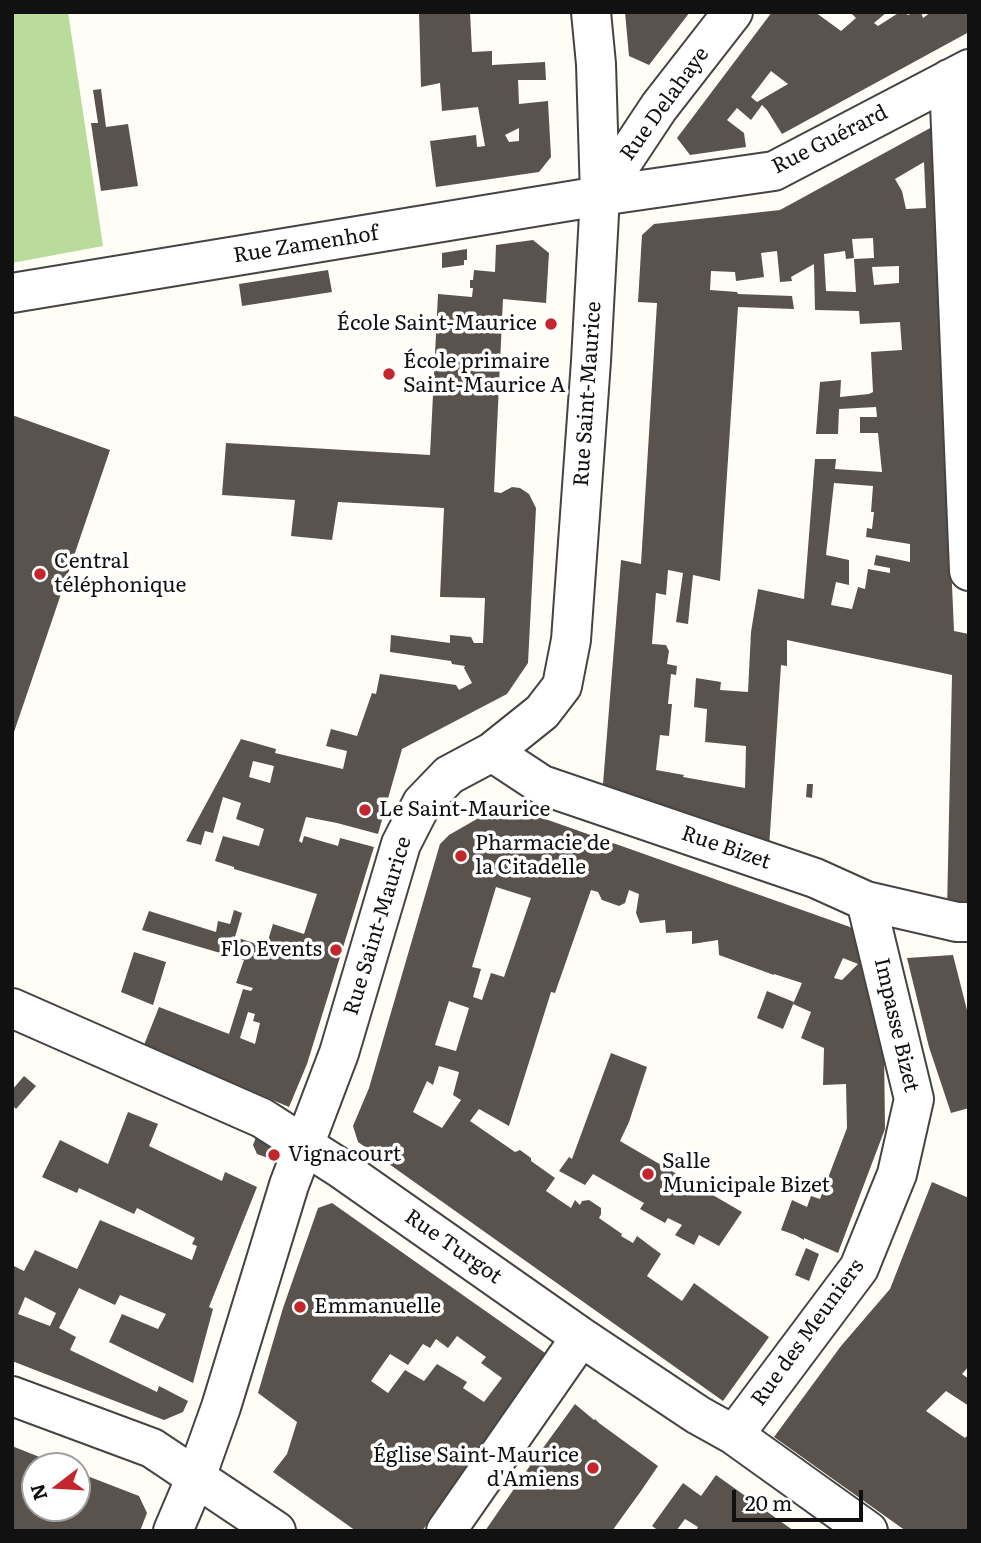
<!DOCTYPE html>
<meta charset="utf-8">
<style>
body{margin:0}
#map{position:relative;width:981px;height:1543px;overflow:hidden;background:#fffdf5;font-family:Literata,serif}
canvas{display:block}
.frame{position:absolute;inset:0;border:14px solid #111;pointer-events:none}
.north{position:absolute;left:21px;top:1452px;width:70px;height:70px;box-sizing:border-box;background:#fff;border:2px solid #a0a0a0;border-radius:50%;rotate:253deg;font-size:19px;font-weight:700;line-height:28px;text-align:center;color:#111}
.north::after{content:'';display:block;margin:auto;width:24px;height:32px;background:#c4262e;clip-path:polygon(50% 0,100% 100%,50% 72%,0 100%)}
.scale{position:absolute;left:732px;top:1490px;width:131px;height:32px;box-sizing:border-box;border:4px solid #111;border-top:0;padding-left:9px;font-size:21px;line-height:24px;white-space:nowrap;color:#111;-webkit-text-stroke:5px #fff;paint-order:stroke}
</style>
<div id="map">
<canvas width="981" height="1543"></canvas>
<div class="frame"></div>
<div class="north">N</div>
<div class="scale">20 m</div>
</div>
<script>
const g = document.querySelector('canvas').getContext('2d');
g.lineJoin = 'round';
function paint(path, color) { g.fillStyle = color; g.fill(path, 'evenodd'); }
function trace(path, color, width, dash) { g.strokeStyle = color; g.lineWidth = width; g.lineCap = dash ? 'butt' : 'round'; g.setLineDash(dash || []); g.stroke(path); }
function write(font, color, halo, rows, align = 'center') {
  g.font = font + ' Literata,serif'; g.lineWidth = 7; g.setLineDash([]); g.textBaseline = 'middle'; g.strokeStyle = halo; g.fillStyle = color; for (const [text, x, y, turn = 0] of rows) {
    g.save(); g.translate(x, y); g.rotate((+turn || 0) * Math.PI / 180); g.textAlign = isNaN(turn) ? turn : align; if (halo) g.strokeText(text, 0, 0); g.fillText(text, 0, 0); g.restore();
  }
}
paint(new Path2D(`
 M12 12H68L103 246 12 263Z`), '#b9dc9c');
paint(new Path2D(`
 M470 12 472 52 492 51V65L545 62 546 80H518L519 104 548 101 551 157 539 172 436 187 430 141 476 135 477 147 485 146 478 107 442 111 440 83 421 87 419 13ZM519 128V141L509 142 505 135Z
 M625 12H690L649 65 629 56Z
 M772 12H815L841 31 856 18 850 12H887L874 23 878 26 900 12H904L908 15 914 12H921L923 18 931 12H969V32L782 134 767 110 762 105 751 120 737 108 727 120 744 133 746 147 690 155 677 138ZM771 71 788 84 757 102 751 97Z
 M101 89 106 127 128 124 138 186 101 191 91 123H98L93 90Z
 M932 127 954 631 969 634V911H947L952 675 787 640V666L781 665 769 848 612 796 603 784 621 560 641 564 657 303 638 302 642 235 654 224 780 210ZM924 162 926 208 906 209 902 191 895 179ZM873 238 874 258 854 259 856 292 826 291 824 254 845 251 846 259 854 258 852 239ZM777 251 780 282 792 281 791 277 814 264 815 310 859 311 860 324 900 322 902 350 871 352 873 392 869 394 840 397 841 380 820 382 816 434H838L839 409 876 407 877 417H860V433H878L882 472 835 469 836 459H815L804 599 758 589 751 632 748 692 720 690 721 682 696 678 694 707 707 709 705 742 746 746 745 788 683 777 684 775 656 770 660 735 669 736 672 704H668L671 674 676 675 677 666 667 664 669 651 666 645 652 644 656 593 666 595 668 570 683 573 676 622 688 624 693 575 720 581 738 307 794 309 792 296 738 294 737 292 710 290 711 271 735 272 736 281 764 277 761 253ZM899 266V283L874 285 872 267ZM834 483 873 486 871 512H874L872 529 867 528 866 537 910 544V562L876 555 874 565 890 568V573L868 569 865 589 858 587 852 609 831 605 836 582 849 585V560L826 555Z
 M533 240 549 253 546 303 503 299 494 492 501 493 512 487 520 488 529 494 536 508 528 663 507 694 402 749 378 834 337 823 306 817 299 841 302 843 304 836 338 846 340 838 374 847 307 1064 289 1107 144 1045 159 1007 229 1034 243 989 251 991 253 988 236 983 244 960 142 930 149 911 216 932 218 921 230 924 234 910 242 913 235 937 266 947 273 924 304 934 317 894 234 869V867L215 861 223 836 259 846 264 829 236 819 241 803 223 797 213 833 205 831 201 845 186 841 241 739 276 749 275 753 343 769 347 751 326 746 331 729 357 736 372 693 376 694 380 674 456 685 459 690 472 683 464 668 465 666 452 664 451 661 390 652 391 635 450 643V635L471 637 474 643H483L485 598 440 597 444 508 338 502 332 540 291 536 295 500 222 495 226 443 430 455 438 294 472 297 473 288H470V280H473L474 270 495 272 496 245ZM253 761 274 766 270 783 249 777ZM248 1012 255 1014 253 1021 260 1023 255 1044 240 1038Z
 M467 249V260H464V265L442 268V253Z
 M328 270 332 292 242 306 239 284Z
 M12 415 110 450 13 735H12Z
 M807 784H813L812 798 806 797Z
 M503 804 850 927 857 933 884 1047 885 1129 838 1253 804 1238V1240L795 1235 781 1230 792 1200 807 1207 811 1196 820 1199 847 1128 846 1084 823 1085 824 1048 801 1038 811 1012 793 1004 802 983 774 974V975L719 955 718 940 692 944V931L666 933 665 920 640 923 636 913 639 894 629 890 625 903 619 906 602 900 598 892 591 890 555 993 551 992 509 1126 479 1109 470 1121 515 1152 520 1150 531 1158V1161L555 1178 546 1191 571 1208 575 1200 580 1205 582 1201 589 1200 601 1208V1214L599 1218 622 1234 621 1236 633 1243 637 1236 661 1254 647 1276 682 1301 694 1283 769 1337 723 1401 358 1142 353 1126 369 1088 440 844 449 835ZM496 887 531 898 504 977 491 973 482 1000 473 997 481 969 472 967ZM843 958 858 964 842 980 834 978ZM449 1001 469 1008 456 1051 435 1045ZM439 1066 459 1072 453 1095 461 1100 442 1128 413 1112 427 1081 433 1085Z
 M134 952 166 962 153 1005 121 992Z
 M953 955 969 1018V1108L951 1113 929 1047 907 958Z
 M767 991 794 1002 783 1029 757 1018Z
 M611 1053 647 1067 629 1122 620 1141 742 1212 719 1246 699 1235 694 1245 675 1235 682 1225 668 1218 665 1223 640 1209 644 1203 593 1174 585 1185 559 1171 569 1157 572 1159Z
 M24 1076 36 1086 16 1109 12 1105V1090Z
 M128 1112 158 1124 149 1146 222 1181 225 1172 257 1187 209 1307 213 1309 193 1383 109 1342 122 1314 158 1329 166 1314 120 1295 115 1305 79 1288 59 1328 76 1337 70 1350 157 1392 159 1386 188 1401 183 1412 164 1420 12 1361V1271L14 1266 24 1271 35 1250 77 1269 100 1220 192 1260 197 1246 192 1244 195 1238 137 1208 134 1214 79 1188 77 1193 42 1177 60 1140 108 1164ZM25 1297 56 1313 50 1326 18 1314Z
 M258 1132 275 1139 268 1158 257 1154 253 1145Z
 M932 1182 969 1198V1366L962 1374 969 1379V1406L946 1391 926 1411 965 1438 969 1434V1531H906L774 1437 841 1346 890 1289Z
 M332 1203 548 1355 422 1531H356L273 1472 287 1454 297 1422 258 1393 283 1308 318 1208ZM457 1336 486 1357 481 1363 502 1378 484 1402 463 1388 467 1382 437 1364 424 1381 405 1370 388 1393 371 1381 390 1354 408 1365 423 1344 430 1348 436 1339 448 1348Z
 M806 1248 819 1254 809 1281 795 1275Z
 M575 1404 594 1420 595 1419 599 1423 658 1466 641 1491 612 1531H485L527 1470Z
 M12 1446 62 1466H35V1508H77V1472L139 1496 147 1513 140 1531H12Z
 M716 1475 737 1490 794 1531H696L698 1527 685 1519 676 1531H659L652 1526 683 1483 701 1496Z`), '#5a524d');
const minor = new Path2D(`
 M949 79 969 571
 M600 196 659 107 733 12
 M12 293 600 196 774 171 969 69
 M492 752 542 785 815 878 866 901 957 922H969
 M12 1008 262 1118 340 1168 581 1337 698 1415 734 1435 868 1531
 M12 1396 152 1448 276 1531
 M734 1435 859 1268 897 1174 914 1099 866 901
 M173 1531 196 1477 221 1407 289 1185 339 1053 401 844 422 803 449 775 492 752 542 712 562 686 571 640 591 361 600 196 596 64 591 12
 M446 1531 581 1337`);
trace(minor, '#444', 42);
trace(minor, '#fff', 38);
for (const [x, y, r, color] of [
 [551,324,7,"#c4262e"],
 [389,374,7,"#c4262e"],
 [40,574,7,"#c4262e"],
 [365,810,7,"#c4262e"],
 [461,856,7,"#c4262e"],
 [336,950,7,"#c4262e"],
 [274,1155,7,"#c4262e"],
 [648,1174,7,"#c4262e"],
 [300,1307,7,"#c4262e"],
 [593,1468,7,"#c4262e"]
]) { const dot = new Path2D(); dot.arc(x, y, r, 0, 2 * Math.PI); g.fillStyle = color; g.fill(dot); trace(dot, '#fff', 2.5); }
write('21px', '#111', '#fff', [
 ["Rue Delahaye",665,104,-54],
 ["Rue Guérard",830,140,-27],
 ["Rue Zamenhof",306,245,-9],
 ["Rue Saint-Maurice",588,394,-86],
 ["Rue Bizet",726,848,19],
 ["Rue Saint-Maurice",378,926,-73],
 ["Impasse Bizet",896,1025,77],
 ["Rue Turgot",453,1247,35],
 ["Rue des Meuniers",808,1333,-54]
]);
write('21px', '#111', '#fff', [
 ["École Saint-Maurice",537,324,"right"],
 ["École primaire",403,362],
 ["Saint-Maurice A",403,386],
 ["Central",54,562],
 ["téléphonique",54,586],
 ["Le Saint-Maurice",379,810],
 ["Pharmacie de",475,844],
 ["la Citadelle",475,868],
 ["Flo Events",322,950,"right"],
 ["Vignacourt",288,1155],
 ["Salle",662,1162],
 ["Municipale Bizet",662,1186],
 ["Emmanuelle",314,1307],
 ["Église Saint-Maurice",579,1456,"right"],
 ["d'Amiens",579,1480,"right"]
], 'left');
</script>
